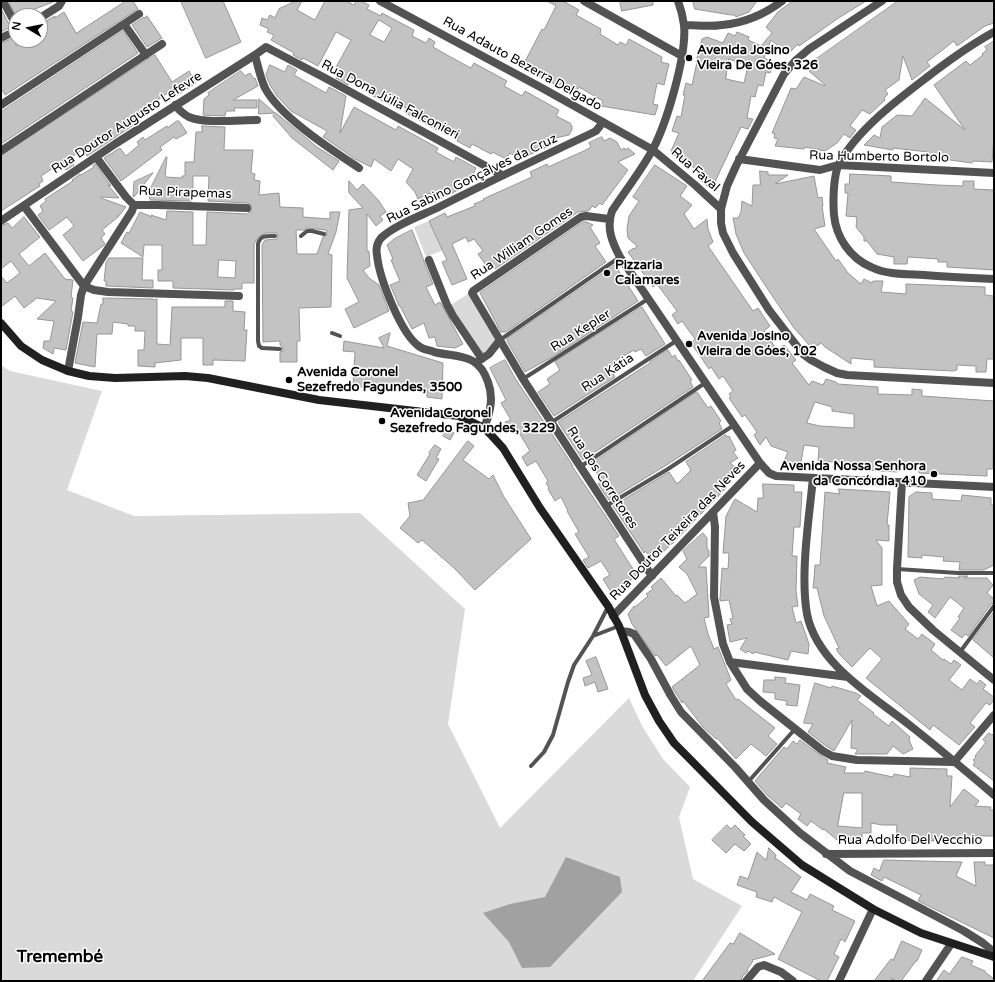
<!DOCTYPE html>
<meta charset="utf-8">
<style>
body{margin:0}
#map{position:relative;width:995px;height:982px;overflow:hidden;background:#fff;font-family:"Varela Round",sans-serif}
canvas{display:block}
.frame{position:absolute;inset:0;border:2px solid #000;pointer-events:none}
.north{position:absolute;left:8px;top:8px;width:40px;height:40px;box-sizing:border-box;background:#fff;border:1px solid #999;border-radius:50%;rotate:280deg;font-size:11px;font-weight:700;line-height:16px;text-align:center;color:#000}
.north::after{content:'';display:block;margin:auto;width:14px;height:18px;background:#000;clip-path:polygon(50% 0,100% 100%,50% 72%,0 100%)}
</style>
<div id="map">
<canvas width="995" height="982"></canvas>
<div class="frame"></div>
<div class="north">N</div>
</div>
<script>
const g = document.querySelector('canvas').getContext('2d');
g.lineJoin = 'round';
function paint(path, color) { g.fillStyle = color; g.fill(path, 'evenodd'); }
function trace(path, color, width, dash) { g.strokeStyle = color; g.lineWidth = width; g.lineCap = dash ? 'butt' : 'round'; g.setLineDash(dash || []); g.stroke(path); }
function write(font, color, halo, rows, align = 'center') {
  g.font = font + ' "Varela Round",sans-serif'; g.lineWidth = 3; g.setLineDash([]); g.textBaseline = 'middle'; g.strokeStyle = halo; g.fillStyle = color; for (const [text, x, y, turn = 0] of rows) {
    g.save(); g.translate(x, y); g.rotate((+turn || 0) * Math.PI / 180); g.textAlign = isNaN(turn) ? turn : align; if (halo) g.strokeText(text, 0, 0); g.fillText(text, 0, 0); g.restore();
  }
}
paint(new Path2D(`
 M429 221 444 250 426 257 414 227Z
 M468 294 497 343 481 355 449 306Z
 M1 365 10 371 102 391 67 490 134 516 360 513 465 609 448 724 500 828 629 698 642 726 663 759 690 787 679 817 693 879 742 906 693 981H1Z`), '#dadada');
paint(new Path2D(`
 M566 857 620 877 622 892 550 967 522 968 509 942 483 913 510 904 545 897Z`), '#a1a1a1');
const building = new Path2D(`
 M9 1H53V2L17 16Z
 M126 1H133L138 9 5 95 1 88V43L16 37V46L25 40H40V24L55 16V18L64 12 76 33Z
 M181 1H223L241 42 206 58Z
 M296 1H302L297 10 315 20 325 1H346L354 5 356 1H361L369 5 367 9 381 16 382 13 414 30 412 36 426 43 429 38 435 42 433 47 447 55 471 68 474 63 507 81 504 86 522 96 525 91 559 110 556 116 570 123 572 126V130L569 135 555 138 558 142 520 159 510 153 506 159 492 152 491 154 472 144 470 148 457 141 459 137 439 126 437 130 404 112 406 108 392 100 390 105 368 93 370 88 366 85 350 77 348 85 336 78 340 71 335 69 351 40 336 32 318 66 303 58 302 60 293 55 294 53 271 40 274 35 267 32 269 29 260 25 262 18 267 20 270 15 275 18 279 9ZM379 20 392 28 384 42 370 35Z
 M547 1H563L579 10 576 15 601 29 600 34 618 45 620 42 626 45 629 39 662 57 661 62 669 64 664 85 657 83 653 104 658 105 655 115 601 106 603 101 579 87 575 95 522 67 542 29 544 30 556 6Z
 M620 1H653V5L622 11Z
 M693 1H757L749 12 736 17 735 15H731L695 9Z
 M793 1H866L837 19 799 46 798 44 788 54 771 40 764 58 774 63 770 73 766 72 763 86 758 85 755 97 751 96 747 118 753 119 748 129 741 127 712 188 707 186 697 176 699 171 673 154 671 151 679 133 672 131 677 116 681 117 685 95H683L686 83 692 85 697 62H696L702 39 707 37 723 43 728 33 735 36 737 32 749 37 748 40 761 46 772 33 766 27 778 12ZM729 59 748 66 744 83 726 79Z
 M898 1H994V23L985 26 957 46 954 41 927 62 930 66 912 80 903 56 899 80 885 90 888 94 884 98 885 100 870 114 862 110 850 126 856 130 850 138 844 134 837 143 825 151 805 147 804 149 775 146 778 139 774 138 775 134 772 133 791 88 796 89 804 77 825 86V85L809 71 818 64 815 60Z
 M1 9 10 26 7 29 1 32Z
 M147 16 162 38 147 47 132 25 144 17 145 18Z
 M123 31 138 53 1 144V112Z
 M994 41V138L992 162 973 161 972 163 950 160H928V152L893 148V150L864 145 874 135 880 138 882 127 897 115 912 116 925 98 965 130 934 85 966 61 970 65 983 55 982 54 987 50 985 47Z
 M155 55 172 82 189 71 196 83 173 98 169 92 134 116 138 122 87 156 83 149 70 158 74 165 66 170 61 163 56 166 41 176 43 181 39 184 40 186 1 211V156Z
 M270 65 285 72 288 65 297 70 294 75 326 93 329 87 331 88 346 96 340 133 354 107 396 130 398 126 407 131 438 148 436 152 454 162 456 157 476 168 470 180 468 179 466 182 463 181 462 188 434 202 430 193 418 199 415 192 406 182 413 169 398 159 391 171 374 159 371 167 355 159 325 138 323 137 327 131 291 111 277 96 270 85 266 75Z
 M241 71 245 76 250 73 254 79 255 78 258 86 233 100H257V108H234L235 111H226L225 116 203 115 204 99 209 95 208 93Z
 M259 99 275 113 259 114Z
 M276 113 317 147 339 161 333 170 292 138 273 116Z
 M177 121H179L187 133 176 139 174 137 160 147 162 150 121 181 104 158 120 148 126 156 139 145 137 142 143 137 145 140 167 126 168 127Z
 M202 126 225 127 224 150H253L251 173 255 174 254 180 260 181 259 195 279 193 280 207 303 208V217L330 219V212H340L336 232 328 254 332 255 331 307 299 308 300 341H297V362H280V352L283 351V349L282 346 280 345V341L263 342 262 245 265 240 277 239 278 236 277 233H266L258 237 254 244V283H242V289H234V290L173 288V281H158V270H162V245H144L143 257 121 243 127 232 129 233 140 212 152 217 151 215 166 220 167 211 193 212V245H206L207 212 247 214 251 211 252 206 248 203 208 201 209 176H193V195H192V201L150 200 149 191 166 157H167L165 177 182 178V176H185V162H194L196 132H202ZM307 228 326 230 327 235 323 237 317 254H297L296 230H303ZM219 260 236 261 235 278 218 277Z
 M602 137 604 141 610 138 617 142 621 150 624 148 625 150 628 148 635 154 618 162 628 170 602 205 600 203 595 208 593 206 588 211 578 212 495 269 492 265 488 268 478 254 483 251 474 239 468 242 466 237 452 244 467 279 452 285 442 262 447 260 429 221 445 213 447 217 475 206 474 204 484 200 483 199 532 177 530 172 547 164 548 167 586 150 591 147 589 143Z
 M95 164 111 186 108 185 119 198 101 197V198L126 207 118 217 102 230 105 234 101 238 105 244 103 246 83 261 63 235 74 226 67 217 49 230 38 215 43 211 40 206 46 201 45 199 73 181 72 180 80 174 81 175 94 167 93 166Z
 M655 165 687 186 680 196 692 205 684 214 694 229 707 219 708 229 713 242 708 246 753 311 758 308 770 326 764 331 777 350 784 345 796 360 792 363 809 385 812 381 823 385 826 379 836 382 838 384 878 387V394L912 395V389L922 390V396L994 401 993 469H987V476L919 473V468L897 466V472L833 468 834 462 818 461 819 447 804 445 801 462H798V466L786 465 787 462 784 461 788 452 771 446 766 437 760 445 754 435 757 432 745 415 742 417 729 398 731 397 729 394 733 391 723 376 719 379 711 367 709 369 691 343 695 339 682 321 678 324 672 315 677 311 657 284 653 287 628 252 634 248 635 249 637 246 628 238 627 229 629 216 639 201 633 197ZM815 402 832 407V411L854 414V428L820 426 807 423Z
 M760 171 768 172V175H788L775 184 814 176 818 198 822 197 823 206H822L825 226 814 229 836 261 838 259 848 273 861 284 864 279 872 283 873 281H883L881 292 906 294V284L985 287V295L994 296V359H987L986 372H976V366L957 365V370L953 371 874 367V360L851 358V364L825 347 821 343 817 346 814 342 810 346 794 328 767 288 744 253 736 234 733 218H738L741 212 742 201 752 206 753 185H760Z
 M153 173 134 197 133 196 134 182Z
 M850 174 891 176V182L937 185 963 186V181H974V189L994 190V270L947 267V262H938V259L908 257 907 264H894V257L877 254 867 241H864V237L856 227 857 217 846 216 848 193H845V184H849Z
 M349 181 357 190 363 184 379 201 386 212 380 216 383 220 376 226 367 214V252L369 251 370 266 363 270 369 278 379 285 389 311 354 328 345 309 359 302 347 278 349 210 363 208 349 193Z
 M24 217 40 237 19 254 29 266 45 253 65 279 73 280 71 297 73 298 71 311 73 312 66 350 54 348 53 354 43 348 44 341H50L54 321 37 319 56 301 37 298 24 308 15 296 1 307V276L7 283 20 273 11 261 1 269V226L8 223 12 228Z
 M583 222H587L593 225 590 227 600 243 595 246 606 262 506 332H501L480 293Z
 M412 230 433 284 426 287 435 305 440 302 463 344 455 348 437 346 435 337 429 338 424 323 412 329 400 306H399L392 289 390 285 400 281 391 260 393 259 387 245 394 239Z
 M109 258H143L142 280H153V288L106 286V281H104L106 263Z
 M615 265 638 301 552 357 525 372 507 341V339Z
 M103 298 153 299V300L157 299V344L170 345 172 307H225V301H233V311L245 312 244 330H247L245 361 213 360V365H203V338H181V360L155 363V367L138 366V350H144L145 331H135V326H128V324L113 322 112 334H97L95 367 75 363 83 322 97 323 101 304H103Z
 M642 307 665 344 646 356 641 349 635 352 634 350 618 359 609 367 615 377 554 416 538 392 550 384 547 379 560 370 555 362Z
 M390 333 387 346 443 363 442 399 427 397V390L401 389 400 391 353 386 355 352 343 351 344 341 384 348 379 338Z
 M668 350 672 357 675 355 678 361 679 360 692 380 690 381 693 387 583 460 558 422 650 363V362Z
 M505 360 515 378 573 466H572L619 536 614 539 629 563 637 574 620 591 613 595 603 579 610 575 601 561 588 568 583 560 589 557 575 534 579 532 567 511H568L561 497 555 501 548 489 549 488 546 483 548 481 536 461 527 466 522 457 530 451 518 431 510 433 505 422 511 420 501 403 506 400 490 368Z
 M697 392 708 408 711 406 721 421 719 423 722 429 665 466 609 500 598 484 602 481 591 464Z
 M447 429 454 433 450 440 443 436Z
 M726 435 727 437 729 436 736 450 733 452 738 458 730 463 734 466 730 470 732 473 727 478 728 480 724 484 727 487 673 543 654 560 645 551 644 553 613 506 669 472 677 484 691 470 686 462Z
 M468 441 474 446 463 460 489 479 493 475 504 497 531 539 475 590 454 568 422 540 418 543 400 528 410 516 408 503 423 500Z
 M435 445 441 449 436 458 439 459 426 481 417 475 430 454 429 453Z
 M763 484 794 485V492H802L800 527H794L792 556H797L796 591 798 606 792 607 796 623 801 621 809 644 808 654 791 651 788 660 754 652 753 654 748 651 746 653 740 649 747 638 730 642 727 625 732 624 730 619 733 618 729 600 720 601V598L722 568 728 569 729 553H723L726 516 735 499 757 512 758 498H763Z
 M839 489 890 492 887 525H889V541L876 540 882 548V585L871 586 877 606 889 601 909 624 905 629 918 639 922 634 935 644 931 650 943 660 944 659 951 664 954 660 961 665 949 680 962 690 970 679 977 684 980 680 986 685 983 689 994 697V700L990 705 986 703 970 723 975 727 959 745 933 725 930 730 866 678 882 659 870 648 852 667 840 655 836 649 839 648 824 616 817 588H813L814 579 815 565H820L825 492 839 494Z
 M916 492 932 493V499L947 500 961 501 962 495 991 498V505H994V565L984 570H959L960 562 943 561 944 557 922 555V558L908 557 909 497Z
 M703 533 707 538V548L709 551V556L698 567H706L709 617 704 618 708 634 714 649 718 647 731 680 726 684 736 700 738 699 775 728 768 736 777 744 766 756 751 744 736 759 717 738 716 739 703 727 683 701 682 703 672 687 700 665 691 646 666 666 657 655 655 656 632 624 628 614 634 606 635 607 648 596 646 594 653 589 651 587 661 578 676 596 677 595 685 603 697 594 687 574 679 567 687 559 683 551Z
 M959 576H968L964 578H987L993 585 987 593 994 599V603L991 604 968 636 965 634 962 638 951 630 960 618 958 617 964 608 950 597 935 618 928 612 933 605 919 594 914 580 920 577 943 579 945 577 959 578Z
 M994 612V658L973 640Z
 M596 657 608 689 598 692 595 682 585 686 583 678 592 675 586 661Z
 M775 677 786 678 785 683 800 685 797 706 786 705 787 701 775 699V693L763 692 764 680H775Z
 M815 683 831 688 832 686 856 693 861 696 857 700 874 713 873 714 889 726 892 721 910 737 909 740 913 749 903 754 893 746 887 754H855L858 749 851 748 852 720 834 751 826 746 808 732 813 724 804 723Z
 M989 733 992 735 994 733V781L973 765 975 762 973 760 976 757 975 756 986 742 983 740Z
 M800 740 820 755 828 760 827 763 846 767 844 773H864L865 771 893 777 894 774 910 777V768L947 769V776H952L950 807 964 789 979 801 975 806 991 807 990 810H994V836H973L971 842H959L960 840 934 838V841L896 840 897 825H882L871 823V833H862V841H855L837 840 824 829 823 830 811 821 807 826 798 819 801 814 786 803 782 808 767 795 755 781 784 747 787 749 793 741 797 744ZM844 793H862V828L838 826Z
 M727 825 731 829 735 825 745 835 743 836 751 844 744 851 735 844 726 853 712 840Z
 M769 848 776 855 775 859H777L801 877 791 892 807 900 810 894 834 906 832 910 855 921 845 942 841 939 834 954 839 957 827 981H821L778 959 802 912 774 897 772 902 756 897 757 892 737 885 740 876 748 879 757 852 766 860Z
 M884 860 962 862 956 876 976 886 974 862H985V865H994V938L918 901 921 895 884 877 882 881 871 875 874 868 879 871Z
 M740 933 775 954 752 960 753 961 747 970 748 971 742 977 741 981H702L730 943 733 944Z
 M902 941 922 950 917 961H916L901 981H896L891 978 895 981H874L891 959 893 960Z
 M962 957 973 961 971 965 985 971V972L994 979V981H936L944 970 949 974Z`);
paint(building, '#c3c3c3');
trace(building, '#979797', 1);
trace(new Path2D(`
 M275 236C267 236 260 235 258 244V341L259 346 262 348 280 349
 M301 236 307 231H312L324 234
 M332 333 340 336
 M500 340 620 257
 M523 379 648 299
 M552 422 676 341
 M580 467 705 383
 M606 506 668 469 734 425
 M897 569 958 573H994
 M593 636 619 626
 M960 652 994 606
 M531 766 544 752 553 735 568 682 574 665 593 636 608 607
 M748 782 795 729`), '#535353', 4);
trace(new Path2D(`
 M3 1 16 25
 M380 1 542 88 653 150 695 185 721 209
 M584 1 682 56
 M678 1C681 9 683 17 684 25 687 55 667 122 653 149 641 171 625 191 612 211 606 228 612 242 620 257L760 463 769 473 776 476 994 487
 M882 1 809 49 795 61 784 74 736 166 727 186 721 209V223L723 233 733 253 769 310 803 354 811 360 824 367 837 373 847 375 994 383
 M40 18 59 6 62 1
 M124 24 146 55
 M684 25C696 25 710 27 722 25 743 23 765 14 782 1
 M994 32C970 45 948 61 926 78 897 100 856 131 839 164 833 176 833 203 834 215 836 237 850 258 871 267 887 275 907 274 924 275 948 277 971 278 994 279
 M1 38 16 31
 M255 55C258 66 260 77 265 88 280 117 332 150 359 168
 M1 105 139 14
 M175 105C179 110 183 114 189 117 205 124 239 120 257 120
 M1 151 162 44
 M96 157 126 197 134 205H157L247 208
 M739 159 820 170 838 165 994 173
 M24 206 84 286 94 290 108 292 239 296
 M609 219 586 216 581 217 473 291 472 293 523 379 652 576
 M1 221 115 144 255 55 266 47 325 78 502 175
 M429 260 447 305 453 316 482 359
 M477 362 489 354 500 340
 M68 371 78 317 81 295 84 286 132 211 134 205
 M484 428C490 413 494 398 488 382 478 353 460 358 434 352 430 350 424 350 420 347 401 335 379 277 377 255 376 250 377 243 381 238 395 225 420 216 437 208 488 182 539 158 590 134L596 131 603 122
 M813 478C809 519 800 574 807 614 817 665 875 697 912 727 940 749 967 772 994 795
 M902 482 897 569V582L901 595 909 607 933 630 994 680
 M713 512 715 527 714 597 723 644 730 662 747 689 760 701 823 751 832 756 857 760 954 762 994 715
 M613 616 760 463
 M621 631 629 632 634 634 651 659 671 696 681 712 735 767 764 800 800 833 850 871 964 931 983 943 994 952
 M730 662 848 677
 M826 854 994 853
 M746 981 758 967 764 965 781 972 793 981
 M839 981 873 909
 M926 981 951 944`), '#535353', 8);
trace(new Path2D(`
 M1 323 21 346 42 360 68 371 89 376 115 378 185 376 208 378 319 400 459 416 472 422 484 428 492 436 503 448 540 508 608 606 619 626 645 695 659 721 674 743 752 822 802 865 873 909 921 933 994 957`), '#202020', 8);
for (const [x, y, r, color] of [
 [689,58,4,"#000"],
 [607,273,4,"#000"],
 [689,344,4,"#000"],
 [289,380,4,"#000"],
 [382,421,4,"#000"],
 [934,474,4,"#000"]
]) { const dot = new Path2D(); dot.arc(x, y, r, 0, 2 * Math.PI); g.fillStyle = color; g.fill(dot); trace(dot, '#fff', 1.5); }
write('bold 13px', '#000', '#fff', [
 ["Avenida Josino",697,51],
 ["Vieira De Góes, 326",697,66],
 ["Pizzaria",615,266],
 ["Calamares",615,281],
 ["Avenida Josino",697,337],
 ["Vieira de Góes, 102",697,352],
 ["Avenida Coronel",297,373],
 ["Sezefredo Fagundes, 3500",297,388],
 ["Avenida Coronel",390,414],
 ["Sezefredo Fagundes, 3229",390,429],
 ["Avenida Nossa Senhora",926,467,"right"],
 ["da Concórdia, 410",926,482,"right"]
], 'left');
write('13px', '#000', '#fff', [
 ["Rua Adauto Bezerra Delgado",522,64,29],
 ["Rua Dona Júlia Falconieri",390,100,28],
 ["Rua Doutor Augusto Lefevre",127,123,-33],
 ["Rua Humberto Bortolo",879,157,1],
 ["Rua Faval",695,170,41],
 ["Rua Sabino Gonçalves da Cruz",472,179,-26],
 ["Rua Pirapemas",185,193,2],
 ["Rua William Gomes",522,244,-34],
 ["Rua Kepler",581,331,-32],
 ["Rua Kátia",608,373,-33],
 ["Rua dos Corretores",602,478,57],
 ["Rua Doutor Teixeira das Neves",678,531,-46],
 ["Rua Adolfo Del Vecchio",910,841]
]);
write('bold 17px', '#000', '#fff', [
 ["Tremembé",60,958]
]);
</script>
